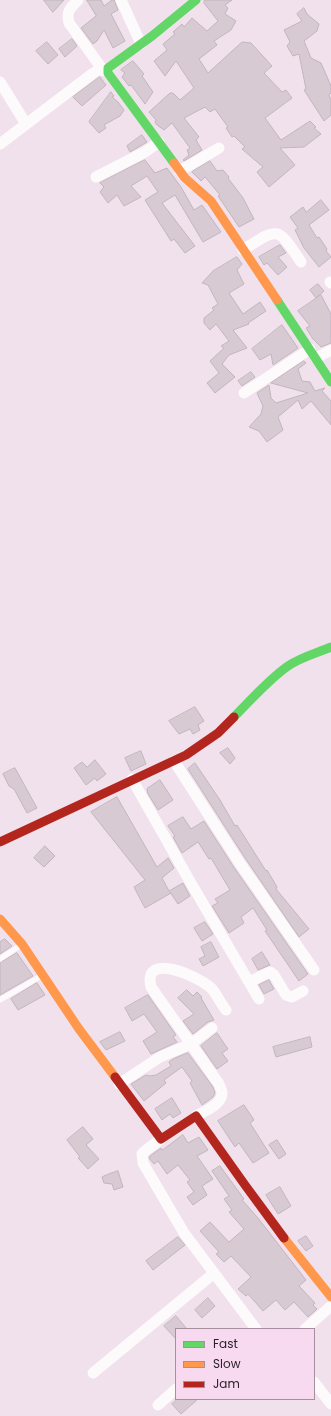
<!DOCTYPE html>
<style>
body{margin:0}
#map{position:relative;width:331px;height:1416px;overflow:hidden;background:#f1e1ec;font-family:Poppins,sans-serif}
canvas{display:block}
.legend{position:absolute;left:175px;top:1328px;width:140px;height:72px;box-sizing:border-box;background:#f8daf0;border:1px solid #a690a0;margin:0;padding:5px 7px;list-style:none;font-size:12px;color:#2c2129}
.legend li{display:flex;align-items:center;gap:8px;height:20px}
.legend b{width:20px;border:1px solid #a690a0}
</style>
<div id="map">
<canvas width="331" height="1416"></canvas>
<ul class="legend">
<li><b style="height:5px;background:#63d668"></b>Fast</li>
<li><b style="height:5px;background:#ff974d"></b>Slow</li>
<li><b style="height:5px;background:#b3261e"></b>Jam</li>
</ul>
</div>
<script>
const g = document.querySelector('canvas').getContext('2d');
g.lineJoin = 'round';
function paint(path, color) { g.fillStyle = color; g.fill(path, 'evenodd'); }
function trace(path, color, width, dash) { g.strokeStyle = color; g.lineWidth = width; g.lineCap = dash ? 'butt' : 'round'; g.setLineDash(dash || []); g.stroke(path); }
const building = new Path2D(`
 M44 0H64L53 12Z
 M87 0H101L104 6 112 0H114L118 10 111 14 125 41 113 48 104 30 97 41 93 44 81 28 96 16Z
 M205 0H232L225 5 228 8 225 14 236 21 231 30 214 41 217 45 199 59 208 73 242 42 251 43 272 66 264 73 282 92 286 90 292 98 265 118 281 140 310 121 316 127 314 128 321 134 304 147 280 148 295 165 269 187 257 172 263 167 242 149 245 147 234 136 232 137 226 128 228 127 215 109 210 112 205 107 184 118 199 137 196 140 202 150 184 161 183 160 189 155 187 150 190 148 172 123 164 130 157 125 155 122 156 120 149 112 170 93H173L180 100 194 88 176 61 165 76 154 61 167 50 163 44 175 34 173 32 182 24 184 27 192 18 207 31 218 21 204 3Z
 M304 8 307 14 319 24 317 31 304 41 311 58 321 63 331 86V93L329 95 331 100V115L324 121 304 90 306 89 299 54 293 56 287 46 290 42 284 30 302 21 297 14Z
 M72 39 77 46 65 57 59 49Z
 M47 42 58 55 48 64 36 51Z
 M133 61 144 74 142 76 153 92 145 104 131 85 129 86 122 77 125 73 121 70Z
 M100 77 106 85 82 106 73 97Z
 M111 92 114 96 112 97 118 102 124 110 120 116 104 125 106 128 99 133 89 122Z
 M142 135 147 142 130 152 127 146Z
 M145 160 155 173 167 168 181 187 194 210 202 205 221 232 203 242 175 195 162 203 195 246 185 253 174 239 171 241 145 200 158 192 147 176 131 186 141 197 124 206 117 195 108 203 100 192 104 187 100 183Z
 M210 161 217 171 223 170 229 177 228 178 243 198 254 219 239 227 218 196 220 195 205 177 201 181 192 172Z
 M321 200 329 210 309 225 317 238 319 237 327 249 326 251 331 257 319 267 304 248 295 230 298 228 290 217 303 207 306 212Z
 M280 245 286 253 278 257 287 267 278 275 267 263 264 265 259 257Z
 M237 257 242 264 237 270 244 284 229 293 243 314 260 302 266 311 248 323 249 324 233 330 247 348 229 355 222 364 235 377 215 393 207 383 219 373 210 361 224 348 221 346 229 341 216 324 210 330 204 323V318L214 310 212 308 218 304 208 285 202 283 213 271Z
 M318 284 324 291 316 298 310 290Z
 M321 295 331 314V343L321 347 313 339 306 328 310 326 298 311Z
 M282 325 298 348 273 365 271 354 260 360 252 349Z
 M304 361 306 363 298 369 302 381 310 382 315 391 325 388 322 391 331 401V425L311 401 302 409 298 400 278 417 283 430 267 442 259 431 249 427 261 414 263 406 257 393 269 385 271 398 276 403 308 393 271 383Z
 M251 372 255 377 242 386 238 381Z
 M195 707 204 721 198 725 200 730 193 734 190 729 179 734 169 721Z
 M228 748 235 758 230 764 220 753Z
 M141 751 146 764 131 771 125 758Z
 M95 760 106 774 97 781 95 778 86 785 74 768 82 762 87 767Z
 M195 763 220 800 235 826 237 825 266 871 267 870 277 887 276 889 309 929 299 937 245 858 188 769Z
 M15 768 37 808 27 813 14 789 9 786 3 774Z
 M160 780 173 800 158 810 148 794 147 789Z
 M117 797 157 867 168 858 174 868 162 878 169 891 183 883 190 896 178 904 170 892 171 893 145 908 134 887 145 880 91 812Z
 M183 817 191 829 204 821 233 866 308 974 299 981 265 931 267 930 253 908 241 917 244 923 229 933 212 906 218 903 215 899 230 890 211 858 209 859 198 842 182 853 173 837 175 836 168 826Z
 M45 846 55 856 44 867 34 858Z
 M205 922 213 934 202 941 194 928Z
 M5 939 12 946 0 954V942Z
 M211 942 219 957 203 966 199 959 205 956 201 947Z
 M262 952 270 965 258 970 252 959Z
 M17 953 33 976 0 995V963Z
 M269 980 274 989 264 994 259 985Z
 M37 983 45 995 18 1010 11 999Z
 M187 990 193 996 197 992 202 997 201 998 214 1020 208 1022 193 1034 183 1021 194 1014 178 998Z
 M148 995 176 1035 173 1037 177 1042 151 1054 143 1041 157 1032 144 1014 132 1021 125 1008Z
 M120 1032 125 1041 106 1050 100 1042Z
 M217 1033 228 1049 222 1053 228 1061 217 1069 201 1046Z
 M310 1037 312 1047 276 1057 273 1047Z
 M188 1053 213 1087 215 1093 213 1097 202 1105 190 1083 192 1081 182 1067 164 1080 166 1083 144 1101 131 1084 146 1075 150 1076 156 1075 171 1066 169 1062 173 1059Z
 M172 1098 181 1113 173 1118 170 1114 162 1120 155 1109Z
 M244 1105 254 1120 250 1123 269 1153 253 1163 239 1143 235 1147 218 1121Z
 M83 1127 93 1139 86 1145 99 1159 88 1169 78 1158 80 1157 67 1140Z
 M183 1135 188 1143 199 1137 208 1150 197 1156 213 1179 202 1186 207 1195 193 1205 187 1197 194 1192 187 1182 190 1180 178 1165 167 1174 158 1161 154 1164 149 1158 150 1156 161 1148 162 1150Z
 M277 1140 286 1154 279 1159 269 1145Z
 M220 1166 244 1199 242 1200 258 1218 306 1280 299 1286 315 1303 313 1305 317 1309 308 1317 294 1302 285 1310 276 1300 263 1311 248 1294 246 1296 238 1289 251 1277 231 1256 224 1262 216 1254 219 1252 200 1231 210 1222 229 1242 244 1229 229 1212 232 1210 224 1199 229 1196 212 1171Z
 M118 1171 123 1187 114 1190 112 1184 104 1183 102 1177 106 1175Z
 M280 1187 291 1206 278 1214 266 1195Z
 M306 1236 313 1246 306 1251 298 1241Z
 M178 1237 185 1245 153 1270 146 1261Z
 M208 1298 215 1306 202 1318 195 1310Z
 M176 1316 187 1329H176V1339L164 1326Z
 M178 1399H198L181 1414 172 1404Z`);
paint(building, '#d7cad3');
trace(building, '#c1b5be', 1);
trace(new Path2D(`
 M0 959 21 945
 M0 1000 41 976`), '#fdfafc', 5.5);
trace(new Path2D(`
 M78 0C70 8 66 12 69 23L103 70
 M121 0 141 44
 M0 82 26 124
 M0 144 92 74 98 70 108 71
 M180 171 219 148
 M96 177 145 152 159 142
 M243 250C279 227 277 226 301 262
 M330 282 331 283
 M316 358 331 350
 M244 393 310 349
 M174 761 239 862 314 970
 M132 779 192 885 259 999
 M249 982 270 972 274 975 286 995 292 997 303 991
 M119 1084 160 1057 191 1044 212 1028
 M196 1116C204 1111 222 1105 222 1093 222 1090 220 1087 219 1084L151 987C142 950 200 977 212 989 217 995 221 1004 226 1010
 M161 1139 145 1151 142 1154 143 1163 184 1233 256 1329
 M305 1329 331 1306
 M93 1373 213 1274
 M314 1382 331 1404
 M158 1405 176 1389`), '#fdfafc', 11);
trace(new Path2D(`
 M174 163 108 73V68L152 36 196 0
 M277 300 331 382
 M234 717C251 700 268 680 288 666 301 657 317 653 331 647`), '#63d668', 9);
trace(new Path2D(`
 M174 163 185 178 211 201 277 300
 M0 919 22 944 79 1029 115 1077
 M284 1238 331 1297`), '#ff974d', 9);
trace(new Path2D(`
 M0 842 186 755 218 733 234 717
 M115 1077 161 1139 196 1116 245 1185 284 1238`), '#b3261e', 9);
</script>
